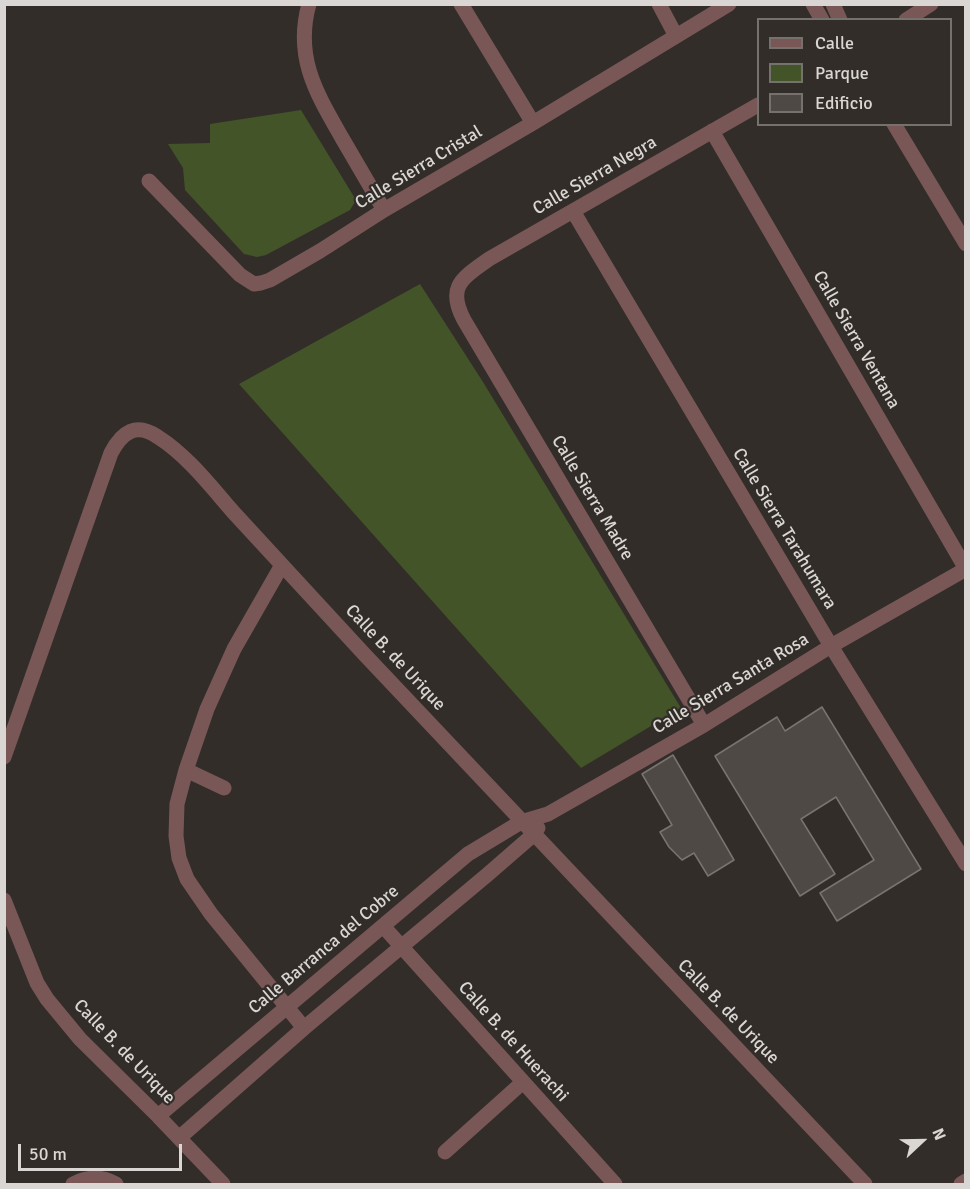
<!DOCTYPE html>
<style>
body{margin:0}
#map{position:relative;width:970px;height:1189px;overflow:hidden;background:#322d29;font-family:Signika,sans-serif}
canvas{display:block}
.frame{position:absolute;inset:0;border:6px solid #d9d6d3;pointer-events:none}
.legend{position:absolute;left:757px;top:18px;width:195px;height:108px;box-sizing:border-box;background:#322d29;border:2px solid #75716d;margin:0;padding:8px 10px;list-style:none;font-size:18px;color:#d9d6d3}
.legend li{display:flex;align-items:center;gap:12px;height:30px}
.legend b{width:30px;border:2px solid #75716d}
.north{position:absolute;left:892px;top:1111px;width:60px;height:60px;-webkit-text-stroke:4px #322d29;paint-order:stroke;rotate:68deg;font-size:16px;font-weight:700;line-height:24px;text-align:center;color:#d9d6d3}
.north::after{content:'';display:block;margin:auto;width:21px;height:27px;background:#d9d6d3;clip-path:polygon(50% 0,100% 100%,50% 72%,0 100%)}
.scale{position:absolute;left:18px;top:1144px;width:164px;height:27px;box-sizing:border-box;border:3px solid #d9d6d3;border-top:0;padding-left:8px;font-size:18px;line-height:21px;white-space:nowrap;color:#d9d6d3;-webkit-text-stroke:4px #322d29;paint-order:stroke}
</style>
<div id="map">
<canvas width="970" height="1189"></canvas>
<div class="frame"></div>
<ul class="legend">
<li><b style="height:8px;background:#795757"></b>Calle</li>
<li><b style="height:16px;background:#425428"></b>Parque</li>
<li><b style="height:16px;background:#4e4944"></b>Edificio</li>
</ul>
<div class="north">N</div>
<div class="scale">50 m</div>
</div>
<script>
const g = document.querySelector('canvas').getContext('2d');
g.lineJoin = 'round';
function paint(path, color) { g.fillStyle = color; g.fill(path, 'evenodd'); }
function trace(path, color, width, dash) { g.strokeStyle = color; g.lineWidth = width; g.lineCap = dash ? 'butt' : 'round'; g.setLineDash(dash || []); g.stroke(path); }
function write(font, color, halo, rows, align = 'center') {
  g.font = font + ' Signika,sans-serif'; g.lineWidth = 4.5; g.setLineDash([]); g.textBaseline = 'middle'; g.strokeStyle = halo; g.fillStyle = color; for (const [text, x, y, turn = 0] of rows) {
    g.save(); g.translate(x, y); g.rotate((+turn || 0) * Math.PI / 180); g.textAlign = isNaN(turn) ? turn : align; if (halo) g.strokeText(text, 0, 0); g.fillText(text, 0, 0); g.restore();
  }
}
paint(new Path2D(`
 M301 110 356 200 350 210 266 255 257 257 244 254 185 190 183 168 168 144 210 143V124Z
 M420 284 483 382 681 708 581 768 239 384Z`), '#425428');
const building = new Path2D(`
 M822 707 921 869 837 921 820 893 874 860 836 797 801 819 835 874 800 896 715 756 777 717 785 731Z
 M673 755 734 860 708 876 694 853 682 860 669 847 660 832 672 825 642 774Z`);
paint(building, '#4e4944');
trace(building, '#79746f', 1.5);
trace(new Path2D(`
 M309 4C294 58 317 94 342 138 356 162 370 186 384 210
 M461 4 533 123
 M659 4 676 36
 M813 4 822 20
 M833 4 840 20
 M906 20 931 4
 M894 124 966 244
 M712 131 966 569
 M149 181 240 275 254 284 261 283 270 280 320 251 384 210 533 123 729 4
 M573 211 831 646 966 864
 M282 565 234 649 207 709 186 770 177 804 176 836 179 858 187 879 211 914 304 1028
 M704 725 464 320C446 286 463 278 489 259L758 105
 M4 757 111 453C122 432 136 422 158 437 188 456 212 488 235 514 278 561 322 608 365 655 531 832 698 1008 865 1184
 M186 770 224 788
 M4 900 37 983 47 999 80 1039 158 1116 223 1184
 M383 926 615 1184
 M158 1116 468 854 521 822 548 814 704 725 831 646 966 569
 M179 1138 304 1028 487 875 533 835 538 828
 M445 1152 523 1082
 M73 1184C88 1176 102 1176 116 1184
 M961 1184 966 1181`), '#795757', 15);
write('18px', '#d9d6d3', '#322d29', [
 ["Calle Sierra Cristal",419,168,-31],
 ["Calle Sierra Negra",595,176,-30],
 ["Calle Sierra Ventana",856,340,60],
 ["Calle Sierra Madre",592,498,59],
 ["Calle Sierra Tarahumara",784,529,59],
 ["Calle B. de Urique",395,658,47],
 ["Calle Sierra Santa Rosa",731,684,-31],
 ["Calle Barranca del Cobre",324,950,-40],
 ["Calle B. de Urique",728,1012,46],
 ["Calle B. de Huerachi",513,1042,48],
 ["Calle B. de Urique",124,1052,46]
]);
</script>
